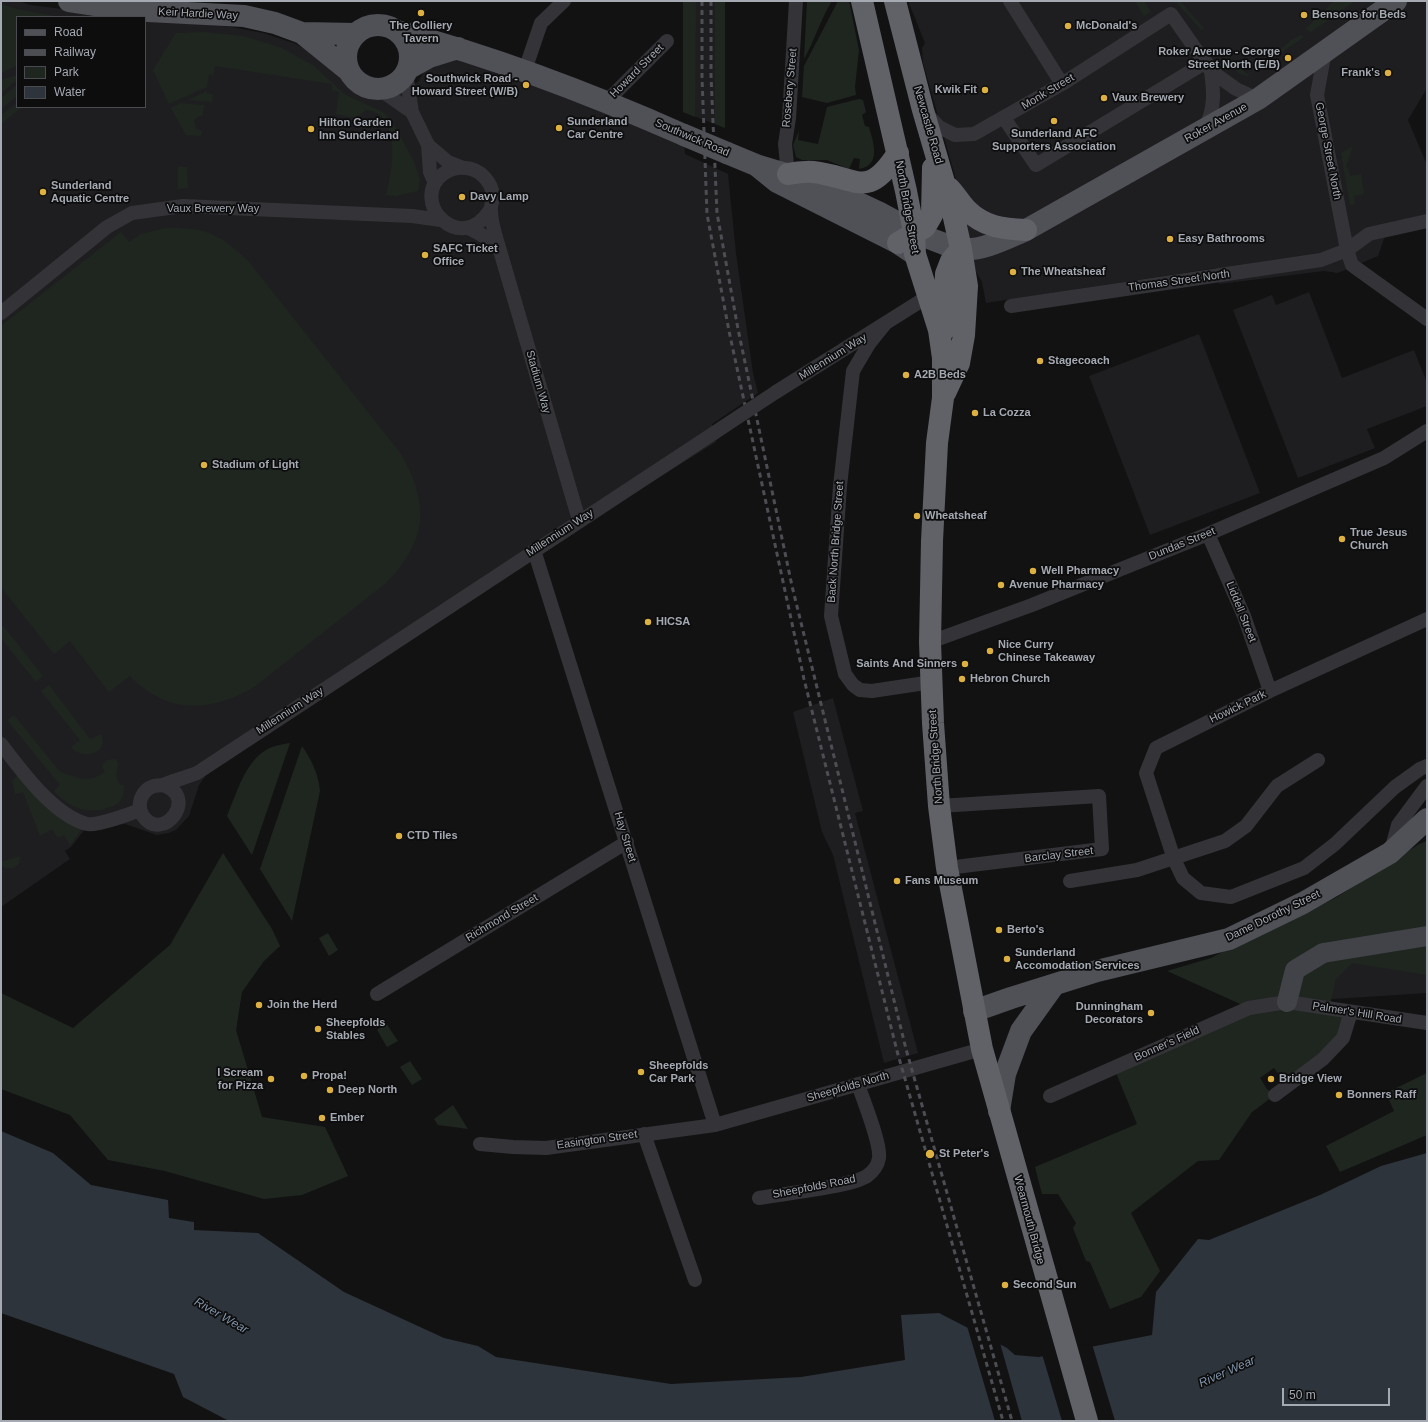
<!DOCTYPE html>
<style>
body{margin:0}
#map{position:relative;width:1428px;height:1422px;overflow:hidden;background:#121213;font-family:Helvetica,sans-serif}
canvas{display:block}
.frame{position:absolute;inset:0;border:2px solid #a5a9b2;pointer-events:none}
.legend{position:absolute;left:16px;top:16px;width:130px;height:92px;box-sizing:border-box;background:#0d0d0e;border:1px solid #4a4b50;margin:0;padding:5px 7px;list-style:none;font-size:12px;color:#a5a9b2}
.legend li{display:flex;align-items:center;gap:8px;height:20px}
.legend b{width:20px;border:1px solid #4a4b50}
.scale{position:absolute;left:1282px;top:1388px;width:108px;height:18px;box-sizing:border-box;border:2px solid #a5a9b2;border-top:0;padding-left:5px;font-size:12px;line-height:14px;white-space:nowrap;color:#a5a9b2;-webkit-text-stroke:3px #0d0d0e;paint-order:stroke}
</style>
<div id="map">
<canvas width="1428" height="1422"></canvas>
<div class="frame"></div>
<ul class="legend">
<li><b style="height:5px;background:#505157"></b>Road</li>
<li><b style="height:5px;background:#4d4e53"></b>Railway</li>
<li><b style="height:11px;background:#1f2620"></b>Park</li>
<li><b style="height:11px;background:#2d343b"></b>Water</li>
</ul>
<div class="scale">50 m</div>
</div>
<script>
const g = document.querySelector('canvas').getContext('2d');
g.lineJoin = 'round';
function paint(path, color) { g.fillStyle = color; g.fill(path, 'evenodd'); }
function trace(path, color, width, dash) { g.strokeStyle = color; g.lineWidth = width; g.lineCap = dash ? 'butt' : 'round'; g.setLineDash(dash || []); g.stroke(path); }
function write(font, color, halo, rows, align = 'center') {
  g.font = font + ' Helvetica,sans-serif'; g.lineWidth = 3.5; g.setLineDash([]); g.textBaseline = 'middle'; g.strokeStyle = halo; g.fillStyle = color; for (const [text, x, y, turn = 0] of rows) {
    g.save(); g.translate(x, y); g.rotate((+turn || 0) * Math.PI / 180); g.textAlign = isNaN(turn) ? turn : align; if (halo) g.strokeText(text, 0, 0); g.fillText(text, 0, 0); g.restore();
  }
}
paint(new Path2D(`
 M1 1H19L30 5 128 17H17V107H145V19L232 27 263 33 296 44 309 51 359 92 384 99 418 82 425 70 459 56 684 143 685 154 728 174 736 253 753 373 758 393 712 424 716 442 572 532 207 774 199 785 189 816 176 830 169 833 157 835 125 824 86 828 71 847 65 851 70 859 1 907Z
 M683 1H725V128L683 112Z
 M908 1H1427V88L1408 120 1427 165V227L1385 236 1378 256 1338 273 1324 271 1219 284 1216 268 986 303 982 282 975 270 959 190 923 63 922 48 925 43Z
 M1309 292 1342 378 1414 350 1427 383V406L1367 429 1375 448 1298 478 1233 310 1272 295 1276 305Z
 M1199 334 1260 493 1150 535 1089 376Z
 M833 698 863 811 855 813 918 1053 884 1063 833 855 822 832 793 712Z
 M1427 936V993L1287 1002 1295 970Z`), '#1e1e20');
paint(new Path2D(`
 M683 1H696L695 117 683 112Z
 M715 1H725V128L715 124Z
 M807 1H832C820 20 815 40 804 59Z
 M838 1H849L859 50 855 87 856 95 827 103 802 97 804 66Z
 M1135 1H1144L1151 12 1144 16Z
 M1180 1 1204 28 1201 30 1176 2Z
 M1334 1H1355L1311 32 1306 29Z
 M1 4 17 9 59 17H17V65L1 73Z
 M204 32 243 36 282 48 314 66 344 94 383 112 392 121 414 162 420 180 418 191 396 196 386 195C393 171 402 113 366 110L356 118 336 114 339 92 332 90V84L215 66 213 75 209 74 207 87 169 104 153 70 176 33Z
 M1301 35 1304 37 1247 76 1239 74 1225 57 1227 55 1247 74 1256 70 1291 40Z
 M17 75V80L1 93V80Z
 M17 85V96L1 109V98Z
 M206 91V93L213 94 212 102 189 100Z
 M859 99 863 100 866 112 862 115 865 126 869 127C873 142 882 165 859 169L860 159 854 158 849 169 827 160H802L796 157 793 145 799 131 798 140 818 144 827 107Z
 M17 103V107H22L1 124V115Z
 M181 103 204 105 203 115 197 117 194 120 196 129 202 131 201 136 186 135 171 108Z
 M1353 146 1346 166 1349 170 1350 176 1361 174 1364 194 1354 196 1355 204 1350 205 1341 153Z
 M178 167H187L188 188 178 189Z
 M165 228C205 227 221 234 249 262L401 454C430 505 427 541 386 583L254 687C210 713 167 714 130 676L109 692 70 641 54 654 1 587V326L121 232 129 242 141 234Z
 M1 626 4 627 43 676 36 682 1 638Z
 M49 685 90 739 101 734C110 753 83 761 71 747L80 740 41 691Z
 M14 715 60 772 81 779 94 778 105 772 102 766 107 760 116 759 118 765C116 772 115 780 121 785H124C124 789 124 794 122 798 120 803 115 806 110 807 89 816 68 807 54 791L60 785 7 720Z
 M290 743 252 855 227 816C237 793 246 757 272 747 277 745 284 744 290 743Z
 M302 746C312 761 318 773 320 791L292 921 260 869Z
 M17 776H20L24 779 45 807 61 819 63 817 83 827 70 845 64 835 58 838 52 829 40 836 23 792 15 794 12 781Z
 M1427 841V975L1352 963 1336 979 1329 1009 1351 1012 1323 1059 1282 1079 1274 1068 1260 1078 1267 1089 1275 1095 1252 1112 1219 1160 1198 1161 1131 1213 1160 1271 1141 1297 1110 1309 1090 1262 1086 1261 1073 1228 1076 1223 1058 1194H1042L1035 1167 1137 1124 1114 1068 1249 1008 1167 971 1211 958 1250 937 1297 917 1337 897 1419 844Z
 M223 853 272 929 280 946 264 961 242 992 236 1030 262 1117 325 1127 348 1176 302 1195 264 1199 165 1171 108 1160 70 1115 1 1089V993L73 1028 170 945Z
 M20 856 19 864 13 868H5L1 864V862Z
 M328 933 338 950 329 956 319 938Z
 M386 1023 398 1041 387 1047 377 1030Z
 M410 1061 422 1079 412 1085 400 1067Z
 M1427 1073V1135L1340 1172 1326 1146 1394 1111 1386 1093Z
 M453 1105 468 1129 438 1125 434 1119Z`), '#1f2620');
paint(new Path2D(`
 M1 1131 53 1153 91 1185 168 1200 169 1218 194 1222V1230L258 1233 344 1292 444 1338 478 1346 496 1357 671 1384 801 1377 905 1360 901 1315 939 1313 1007 1348 1015 1355 1039 1357 1152 1335 1156 1292 1198 1239 1209 1240 1320 1195 1381 1166 1427 1153V1421H229L183 1397 174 1374 1 1313Z`), '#2d343b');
paint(new Path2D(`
 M967 1326 1000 1343 1022 1421H995Z
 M1092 1344 1115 1421H1062L1042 1354Z`), '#121213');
trace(new Path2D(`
 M1010 1 1062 84
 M1325 51 1317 95 1347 250 1352 265 1427 319
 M525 70 541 23 564 1
 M406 74 412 112 428 145 430 172 435 183
 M379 89 412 112
 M607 101 667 41
 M926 113 939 127 955 135 974 134 1062 84 1171 14 1211 71 1236 89 1258 99
 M1004 118 1036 165 1206 62
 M1205 129C1215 107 1214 94 1211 71
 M428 145 448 162 461 167
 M788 174 785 144 789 118 796 1
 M490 210C460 257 408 201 443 174 450 169 457 167 466 168 480 169 492 182 493 196 493 201 490 206 491 211 491 222 495 234 498 244L579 520
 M469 228 498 244
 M1011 306 1321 260 1347 250 1369 234 1427 221
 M1 313 107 227 132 213 183 206 412 216 441 220
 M885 324 869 344 853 371 840 486 831 616 845 674 853 685 860 690 872 691 932 682
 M776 392 927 297
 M1208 534 1244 616 1270 691
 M534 550 715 1125
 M1427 619 1270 691 1156 748 1146 773 1174 859 1183 878 1201 893 1231 897 1304 868 1335 844 1395 787 1420 769 1427 766
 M930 642 1032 605 1208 534 1384 458 1427 431
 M1 744C22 771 53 815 87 824 97 826 130 814 140 810
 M163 785C200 797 162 844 143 816 136 805 141 790 154 786 158 785 161 786 165 784 176 780 187 777 197 773L714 433
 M939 806 1099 796 1102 849 947 868
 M1391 851 1398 825 1427 786
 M1070 881 1137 870 1225 841 1246 826 1277 786 1318 760
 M377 994 627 842
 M1275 1095 1323 1059 1343 1038 1351 1012
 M1050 1096 1249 1008 1287 1002 1427 1023
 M644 1134 695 1280
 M480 1144 513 1147 546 1148 715 1125 982 1049
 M759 1198C782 1194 850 1187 867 1176 873 1172 878 1165 879 1158 881 1143 863 1100 858 1084`), '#343438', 14);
trace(new Path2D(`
 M1287 1002 1295 970 1323 953 1427 936`), '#424348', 20);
trace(new Path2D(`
 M69 1 129 10 244 16 275 23 302 33 356 34
 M346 57a32 32 0 1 1 64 0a32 32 0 1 1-64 0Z
 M400 32C498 58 591 94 684 135
 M302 33 349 71
 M409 68 429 57 458 48
 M727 153 756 165 777 182 898 243 913 253
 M756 165C797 176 840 193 878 212 902 225 921 236 947 245 952 246 957 249 962 249 983 251 1007 238 1026 230L1258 99 1396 1
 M974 1011 1011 998 1097 971 1229 939 1303 903 1390 853 1427 819
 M999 1111 1005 1074 1021 1031 1054 985`), '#505157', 22);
trace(new Path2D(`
 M862 1 906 191 914 232 915 254 939 330 943 358V398L937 443 932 541 930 642 933 723 939 806 947 868 982 1049 1087 1421
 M895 1 923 110 953 213 961 249 967 286 964 335 959 363 945 393
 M788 174C796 173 805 171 813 172 857 177 867 201 898 153
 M949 188C956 195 960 203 967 210 984 227 1003 229 1026 230
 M898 243 925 227 932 215 933 168
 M943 331 946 274 951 261 961 249`), '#606268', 22);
trace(new Path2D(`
 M702 1V77L707 214 729 331 804 679 897 1051 1003 1421
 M711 1V76L717 213 738 329 792 586 906 1049 1012 1421`), '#4d4e53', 3, [5, 4]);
trace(new Path2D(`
 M714 433 776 392`), '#343438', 14);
trace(new Path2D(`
 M684 135 727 153`), '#505157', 22);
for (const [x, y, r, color] of [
 [421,13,4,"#dcb041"],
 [1304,15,4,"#dcb041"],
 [1068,26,4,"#dcb041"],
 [1288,58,4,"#dcb041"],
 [1388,73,4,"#dcb041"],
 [526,85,4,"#dcb041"],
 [985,90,4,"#dcb041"],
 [1104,98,4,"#dcb041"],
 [1054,121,4,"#dcb041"],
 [559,128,4,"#dcb041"],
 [311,129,4,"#dcb041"],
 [43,192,4,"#dcb041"],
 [462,197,4,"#dcb041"],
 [1170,239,4,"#dcb041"],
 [425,255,4,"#dcb041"],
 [1013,272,4,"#dcb041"],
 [1040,361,4,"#dcb041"],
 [906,375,4,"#dcb041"],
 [975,413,4,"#dcb041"],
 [204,465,4,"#dcb041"],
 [917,516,4,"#dcb041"],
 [1342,539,4,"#dcb041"],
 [1033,571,4,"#dcb041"],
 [1001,585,4,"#dcb041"],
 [648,622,4,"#dcb041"],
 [990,651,4,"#dcb041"],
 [965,664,4,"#dcb041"],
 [962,679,4,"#dcb041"],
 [399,836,4,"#dcb041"],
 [897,881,4,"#dcb041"],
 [999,930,4,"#dcb041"],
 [1007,959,4,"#dcb041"],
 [259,1005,4,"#dcb041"],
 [1151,1013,4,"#dcb041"],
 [318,1029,4,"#dcb041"],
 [641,1072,4,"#dcb041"],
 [304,1076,4,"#dcb041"],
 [271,1079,4,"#dcb041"],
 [1271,1079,4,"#dcb041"],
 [330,1090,4,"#dcb041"],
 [1339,1095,4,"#dcb041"],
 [322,1118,4,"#dcb041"],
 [930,1154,5,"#dcb041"],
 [1005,1285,4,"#dcb041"]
]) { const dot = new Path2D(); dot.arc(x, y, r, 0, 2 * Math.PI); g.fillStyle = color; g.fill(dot); trace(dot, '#0d0d0e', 1.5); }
write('11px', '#a5a9b2', '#0d0d0e', [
 ["Keir Hardie Way",198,14,3],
 ["Howard Street",637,71,-45],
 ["Rosebery Street",790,88,-85],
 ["Monk Street",1048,92,-31],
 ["Roker Avenue",1216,123,-29],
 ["Newcastle Road",928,125,74],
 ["Southwick Road",692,138,23],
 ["George Street North",1328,151,79],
 ["North Bridge Street",907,207,80],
 ["Vaux Brewery Way",213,209],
 ["Thomas Street North",1179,281,-8],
 ["Millennium Way",833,357,-32],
 ["Stadium Way",538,382,74],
 ["Millennium Way",560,533,-33],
 ["Back North Bridge Street",836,542,-86],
 ["Dundas Street",1182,544,-22],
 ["Liddell Street",1241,612,68],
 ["Howick Park",1238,707,-26],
 ["Millennium Way",290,711,-33],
 ["North Bridge Street",936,757,-94],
 ["Hay Street",625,837,73],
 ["Barclay Street",1059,855,-7],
 ["Dame Dorothy Street",1273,916,-26],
 ["Richmond Street",502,918,-31],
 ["Palmer's Hill Road",1357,1013,9],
 ["Bonner's Field",1167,1044,-24],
 ["Sheepfolds North",848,1087,-16],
 ["Easington Street",597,1140,-8],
 ["Sheepfolds Road",814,1187,-11],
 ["Wearmouth Bridge",1029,1220,75]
]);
write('bold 11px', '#a5a9b2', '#0d0d0e', [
 ["Bensons for Beds",1312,15],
 ["The Colliery",421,26,"center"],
 ["Tavern",421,39,"center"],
 ["McDonald's",1076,26],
 ["Roker Avenue - George",1280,52,"right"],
 ["Street North (E/B)",1280,65,"right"],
 ["Frank's",1380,73,"right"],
 ["Southwick Road -",518,79,"right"],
 ["Howard Street (W/B)",518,92,"right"],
 ["Kwik Fit",977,90,"right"],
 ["Vaux Brewery",1112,98],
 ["Sunderland",567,122],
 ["Car Centre",567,135],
 ["Hilton Garden",319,123],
 ["Inn Sunderland",319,136],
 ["Sunderland AFC",1054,134,"center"],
 ["Supporters Association",1054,147,"center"],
 ["Sunderland",51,186],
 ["Aquatic Centre",51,199],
 ["Davy Lamp",470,197],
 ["Easy Bathrooms",1178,239],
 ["SAFC Ticket",433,249],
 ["Office",433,262],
 ["The Wheatsheaf",1021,272],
 ["Stagecoach",1048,361],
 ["A2B Beds",914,375],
 ["La Cozza",983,413],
 ["Stadium of Light",212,465],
 ["Wheatsheaf",925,516],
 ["True Jesus",1350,533],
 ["Church",1350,546],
 ["Well Pharmacy",1041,571],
 ["Avenue Pharmacy",1009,585],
 ["HICSA",656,622],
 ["Nice Curry",998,645],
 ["Chinese Takeaway",998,658],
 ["Saints And Sinners",957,664,"right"],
 ["Hebron Church",970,679],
 ["CTD Tiles",407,836],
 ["Fans Museum",905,881],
 ["Berto's",1007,930],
 ["Sunderland",1015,953],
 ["Accomodation Services",1015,966],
 ["Join the Herd",267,1005],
 ["Dunningham",1143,1007,"right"],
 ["Decorators",1143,1020,"right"],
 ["Sheepfolds",326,1023],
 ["Stables",326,1036],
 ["Sheepfolds",649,1066],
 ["Car Park",649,1079],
 ["I Scream",263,1073,"right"],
 ["for Pizza",263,1086,"right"],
 ["Propa!",312,1076],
 ["Bridge View",1279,1079],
 ["Deep North",338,1090],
 ["Bonners Raff",1347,1095],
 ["Ember",330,1118],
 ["St Peter's",939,1154],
 ["Second Sun",1013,1285]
], 'left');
write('italic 12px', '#8094aa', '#0d0d0e', [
 ["River Wear",221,1316,30],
 ["River Wear",1227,1372,-24]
]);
</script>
